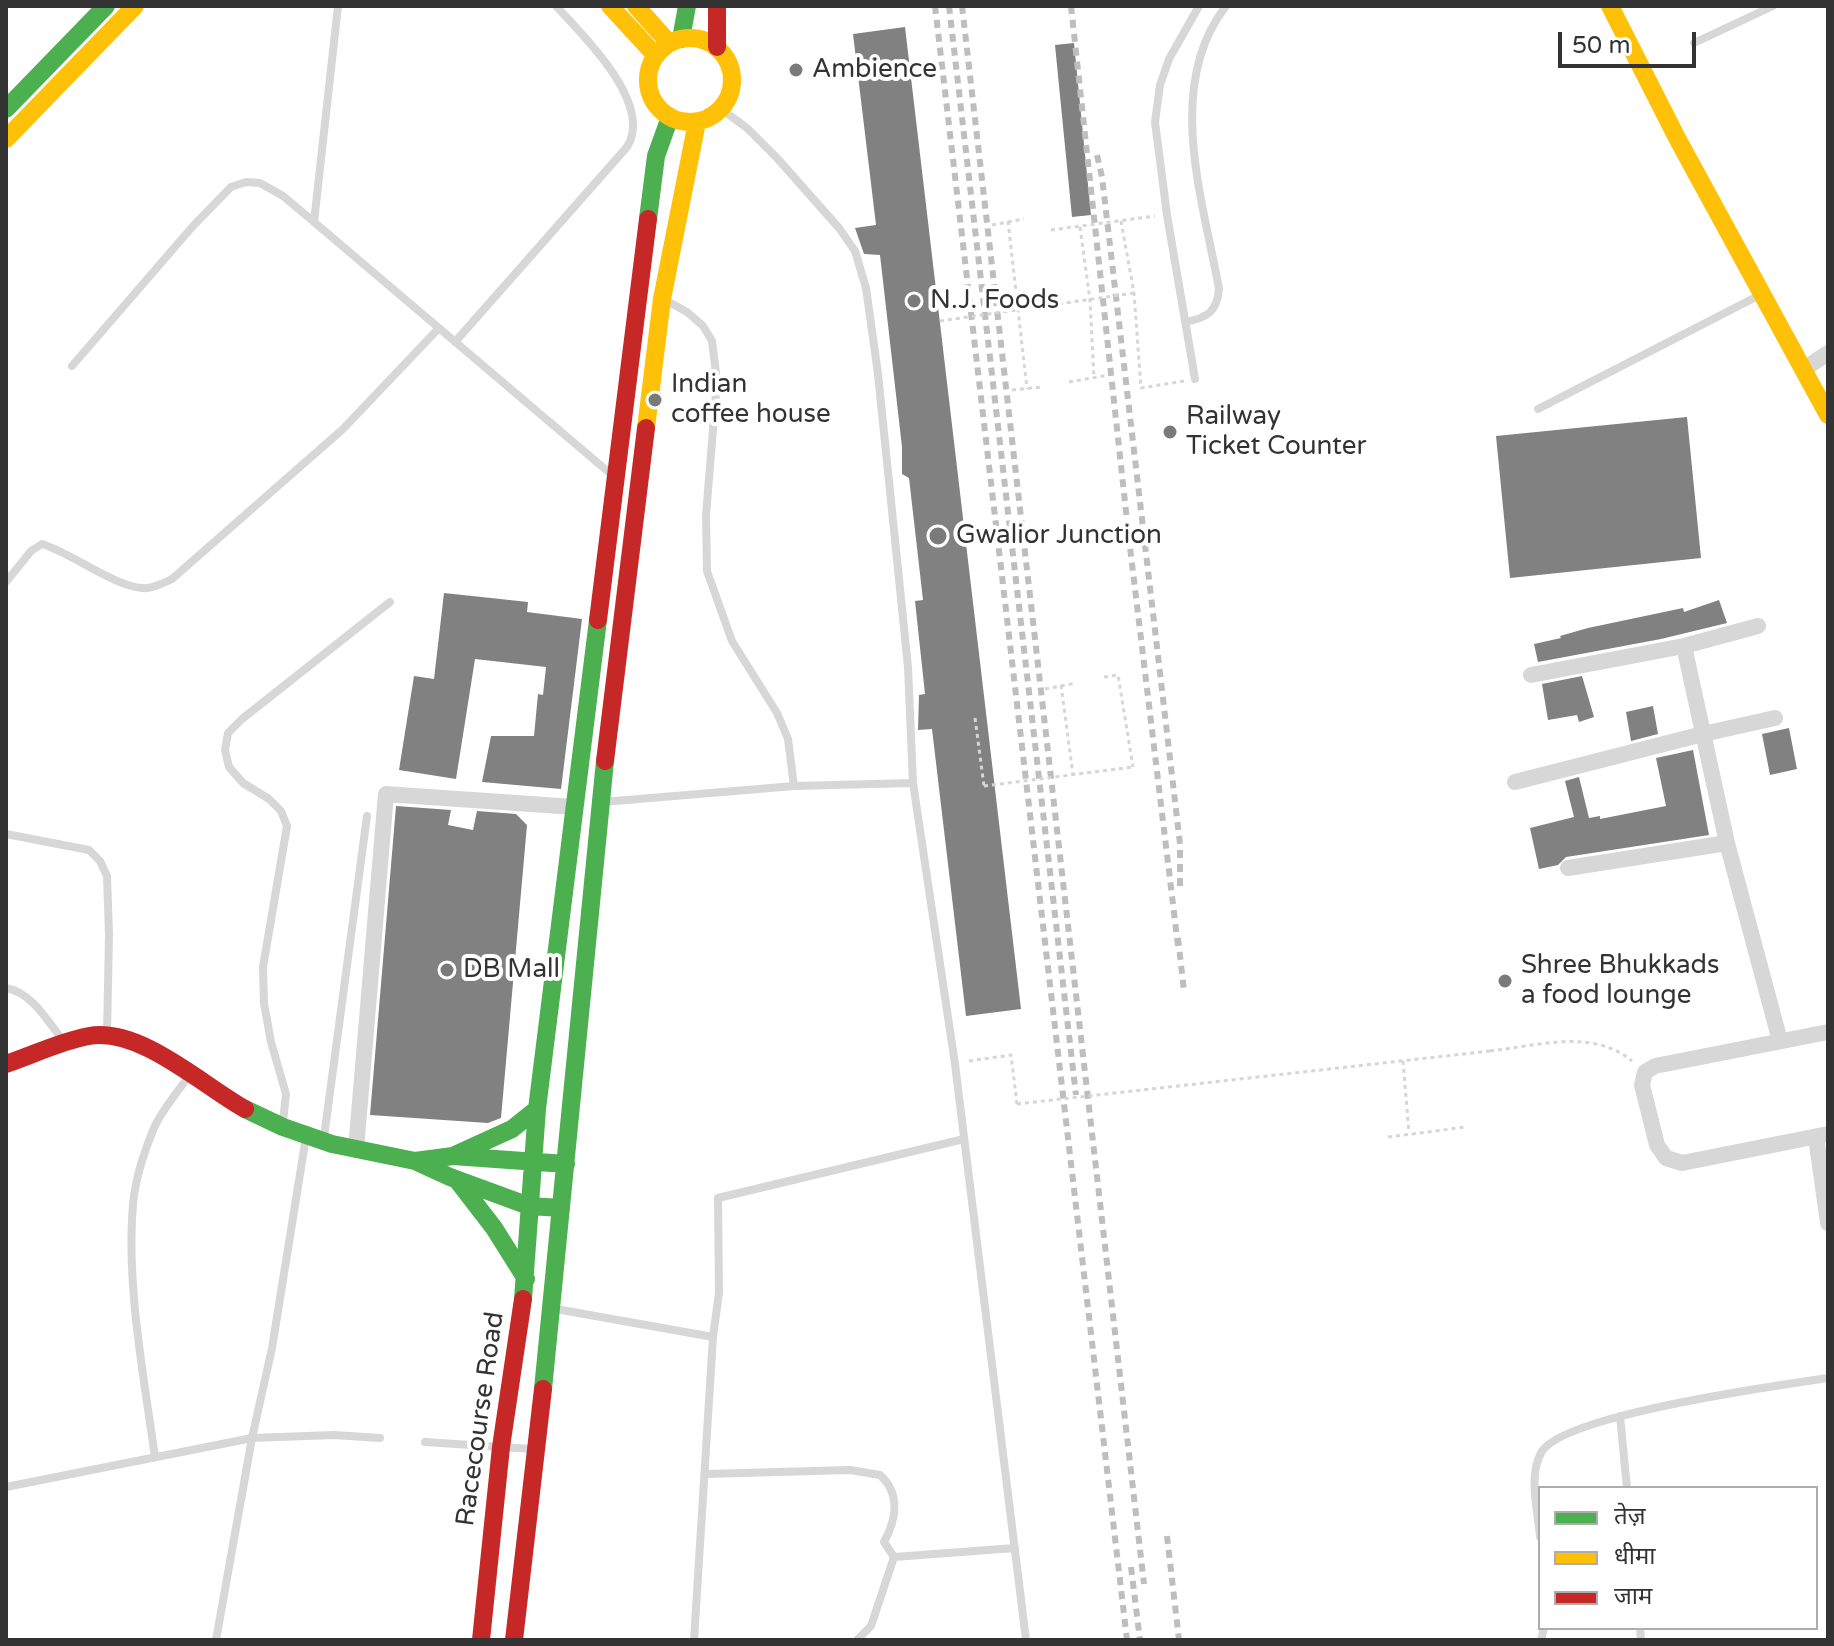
<!DOCTYPE html>
<meta charset="utf-8">
<style>
body{margin:0}
#map{position:relative;width:1834px;height:1646px;overflow:hidden;background:#fff;font-family:"Varela Round","Noto Sans Devanagari",sans-serif}
canvas{display:block}
.frame{position:absolute;inset:0;border:8px solid #333;pointer-events:none}
.legend{position:absolute;left:1538px;top:1486px;width:280px;height:144px;box-sizing:border-box;background:#fff;border:2px solid #adadad;margin:0;padding:10px 14px;list-style:none;font-size:24px;color:#333}
.legend li{display:flex;align-items:center;gap:16px;height:40px}
.legend b{width:40px;border:2px solid #adadad}
.scale{position:absolute;left:1558px;top:32px;width:138px;height:36px;box-sizing:border-box;border:4px solid #333;border-top:0;padding-left:10px;font-size:24px;line-height:28px;white-space:nowrap;color:#333;-webkit-text-stroke:6px #fff;paint-order:stroke}
</style>
<div id="map">
<canvas width="1834" height="1646"></canvas>
<div class="frame"></div>
<ul class="legend">
<li><b style="height:10px;background:#4caf50"></b>तेज़</li>
<li><b style="height:10px;background:#ffc107"></b>धीमा</li>
<li><b style="height:10px;background:#c62828"></b>जाम</li>
</ul>
<div class="scale">50 m</div>
</div>
<script>
const g = document.querySelector('canvas').getContext('2d');
g.lineJoin = 'round';
function paint(path, color) { g.fillStyle = color; g.fill(path, 'evenodd'); }
function trace(path, color, width, dash) { g.strokeStyle = color; g.lineWidth = width; g.lineCap = dash ? 'butt' : 'round'; g.setLineDash(dash || []); g.stroke(path); }
function write(font, color, halo, rows, align = 'center') {
  g.font = font + ' "Varela Round",sans-serif'; g.lineWidth = 8; g.setLineDash([]); g.textBaseline = 'middle'; g.strokeStyle = halo; g.fillStyle = color; for (const [text, x, y, turn = 0] of rows) {
    g.save(); g.translate(x, y); g.rotate((+turn || 0) * Math.PI / 180); g.textAlign = isNaN(turn) ? turn : align; if (halo) g.strokeText(text, 0, 0); g.fillText(text, 0, 0); g.restore();
  }
}
paint(new Path2D(`
 M905 27 1021 1009 966 1016 932 729 918 730 919 695 925 694 915 601 923 600 909 478 902 474V447L880 255 864 254 855 228 876 225 853 34Z
 M1074 43 1091 215 1072 217 1055 45Z
 M1687 417 1701 558 1510 578 1496 436Z
 M444 593 528 602 527 612 582 619 561 789 482 782 491 736H534L538 694 543 695 546 667 475 659 456 779 399 770 414 676 434 679Z
 M1719 600 1727 623 1661 639 1538 662 1534 644 1561 638 1560 636 1588 628 1683 608 1684 612Z
 M1582 676 1594 717 1579 722 1577 715 1548 720 1542 684Z
 M1653 706 1658 734 1631 741 1626 712Z
 M1789 728 1797 769 1770 775 1762 734Z
 M1693 750 1709 835 1566 857 1558 865 1539 869 1530 828 1574 817 1565 781 1579 777 1589 818 1600 816V819L1666 806 1656 758Z
 M396 806 451 810 448 825 473 830 477 811 516 814 527 825 501 1118 488 1123 370 1115Z`), '#818181');
trace(new Path2D(`
 M1008 221 1027 389
 M1121 221 1134 293 1141 388 1184 381
 M992 225 1024 219
 M1080 227 1090 300 1094 378
 M1051 230 1155 216
 M1069 382 1109 375
 M1012 390 1043 387
 M1104 677 1118 675 1133 767
 M1061 685 1073 775
 M1045 689 1076 683
 M975 718 984 786
 M1490 1051C1536 1046 1593 1028 1632 1061
 M969 1061 1011 1055 1017 1104
 M1403 1061 1409 1133
 M1388 1137 1466 1127`), '#d6d6d6', 3, [4, 4]);
trace(new Path2D(`
 M1694 43 1773 6
 M721 109 747 128 777 158 839 228 855 251 866 288 878 374 908 667 913 783 955 1064 1026 1640
 M314 222 338 6
 M667 301 687 312 703 326 712 341 717 381 706 515 707 571 732 641 777 713 788 739 794 786
 M1185 322C1207 318 1217 312 1219 289 1203 200 1164 85 1226 6
 M455 342 627 147C654 104 584 36 556 6
 M72 366 193 226 231 187 246 182 260 183 283 196 314 222 612 475
 M1195 379 1167 215 1155 122 1160 85 1169 59 1199 6
 M1538 409 1758 296
 M6 582 31 551 42 544C72 553 121 591 147 588 156 587 164 583 172 579L343 429 439 328
 M603 802 794 786 913 783
 M6 834 89 850 100 861 107 876 109 935 107 1034
 M6 988C32 992 49 1023 64 1042
 M283 1122 286 1094 271 1042 264 1003 263 967 287 826 281 811 269 799 243 783 229 767 225 750 228 733 242 719 390 602
 M324 1137 367 816
 M556 1309 713 1337
 M1620 1416 1627 1488
 M425 1442 532 1449
 M155 1457C144 1379 126 1283 133 1205 135 1179 144 1152 154 1128 162 1110 177 1093 188 1077
 M706 1474 850 1470 880 1475C901 1494 896 1520 884 1542L894 1557 1015 1548
 M6 1487 252 1438 334 1435 380 1438
 M1540 1537C1538 1511 1528 1477 1541 1453 1560 1415 1781 1385 1828 1378
 M1640 1628 1641 1640
 M216 1640 252 1438 272 1348 306 1137
 M694 1640 713 1337 719 1293 718 1198 964 1139
 M857 1640 871 1626 894 1557
 M1541 1640 1544 1628`), '#d7d7d7', 8);
trace(new Path2D(`
 M1804 369 1828 353
 M1684 646 1727 843
 M1531 675 1684 646 1758 626
 M1515 782 1703 734 1775 718
 M1568 868 1727 843 1780 1041
 M1828 1032 1655 1066 1645 1072 1642 1085 1657 1145 1666 1158 1682 1163 1828 1134
 M1816 1137 1828 1223
 M356 1149 386 794 574 807`), '#d7d7d7', 16);
trace(new Path2D(`
 M681 39 687 6
 M6 109 106 6
 M648 219 656 156 670 117
 M245 1109 283 1127 332 1144 415 1161 450 1177 529 1206 561 1208
 M455 1155 512 1129 537 1109
 M415 1161 453 1156 566 1164
 M457 1180 494 1228 526 1279
 M523 1299 537 1109 598 620
 M543 1389 605 761`), '#4caf50', 18);
trace(new Path2D(`
 M610 6 656 56
 M636 6 669 43
 M1610 6 1677 138 1828 415
 M648 80a42 42 0 1 1 84 0a42 42 0 1 1-84 0Z
 M6 139 135 6
 M646 428 662 299 697 122`), '#ffc107', 18);
trace(new Path2D(`
 M717 6V47
 M598 620 648 219
 M605 761 646 428
 M6 1064C33 1055 61 1041 89 1036 140 1027 202 1085 245 1109
 M481 1640 501 1447 523 1299
 M514 1640 543 1389`), '#c62828', 18);
trace(new Path2D(`
 M935 6 1127 1640
 M949 6 1076 1095
 M962 6 1144 1584
 M1071 6 1129 539 1178 946
 M1097 155 1102 177 1180 844V886
 M1178 938 1184 991
 M1167 1536 1179 1640
 M1131 1567 1140 1640`), '#bebebe', 6, [8, 6]);
trace(new Path2D(`
 M940 321 1134 293
 M984 786 1133 767
 M1017 1104 1490 1051`), '#d6d6d6', 3, [4, 4]);
for (const [x, y, r, color] of [
 [796,70,8,"#7a7a7a"],
 [914,301,8,"#7a7a7a"],
 [655,400,8,"#7a7a7a"],
 [1170,432,8,"#7a7a7a"],
 [938,536,10,"#7a7a7a"],
 [447,970,8,"#7a7a7a"],
 [1505,981,8,"#7a7a7a"]
]) { const dot = new Path2D(); dot.arc(x, y, r, 0, 2 * Math.PI); g.fillStyle = color; g.fill(dot); trace(dot, '#fff', 3); }
write('26px', '#333', '#fff', [
 ["Ambience",812,70],
 ["N.J. Foods",930,301],
 ["Indian",671,385],
 ["coffee house",671,415],
 ["Railway",1186,417],
 ["Ticket Counter",1186,447],
 ["Gwalior Junction",956,536],
 ["Shree Bhukkads",1521,966],
 ["a food lounge",1521,996],
 ["DB Mall",463,970]
], 'left');
write('26px', '#333', '#fff', [
 ["Racecourse Road",481,1419,-82]
]);
</script>
